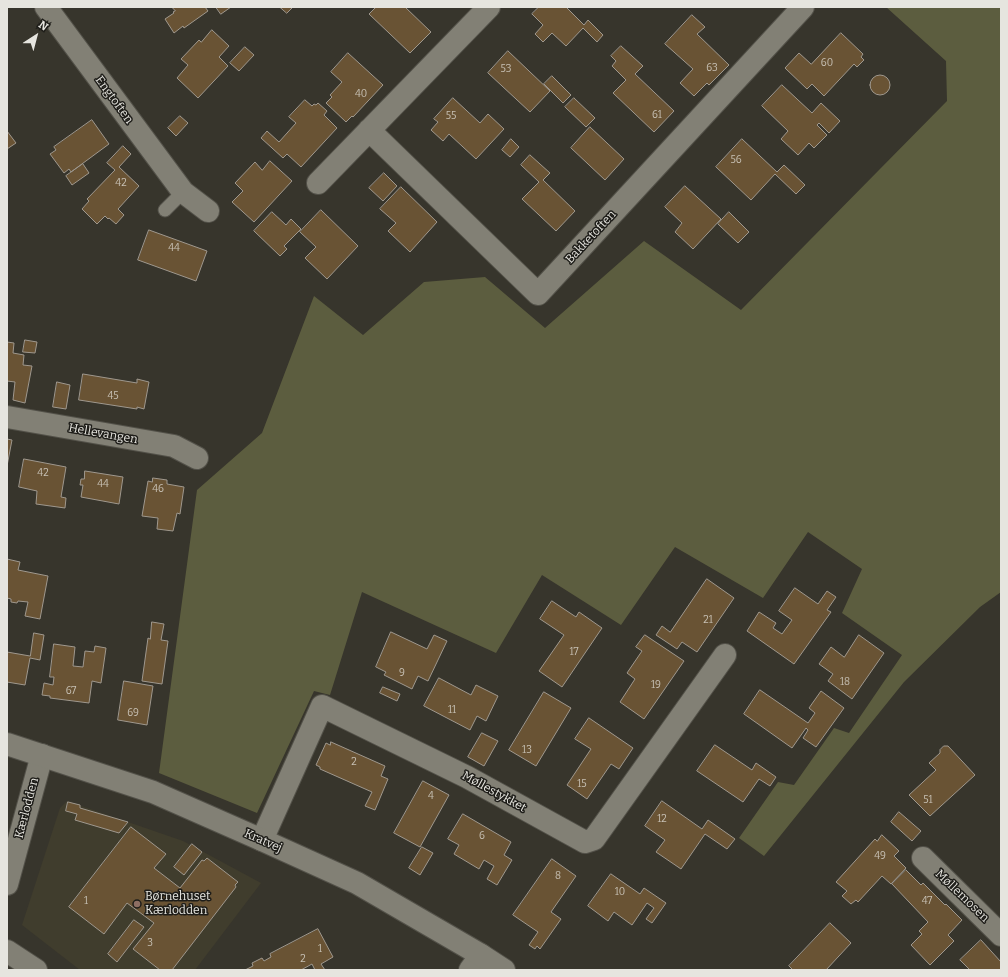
<!DOCTYPE html>
<meta charset="utf-8">
<style>
body{margin:0}
#map{position:relative;width:1008px;height:977px;overflow:hidden;background:#37352c;font-family:Bitter,serif}
canvas{display:block}
.frame{position:absolute;inset:0;border:8px solid #e6e5df;pointer-events:none}
.north{position:absolute;left:16px;top:16px;width:40px;height:40px;-webkit-text-stroke:3px #1e1d19;paint-order:stroke;rotate:36deg;font-size:11px;font-weight:700;line-height:16px;text-align:center;color:#e6e5df}
.north::after{content:'';display:block;margin:auto;width:14px;height:18px;background:#e6e5df;clip-path:polygon(50% 0,100% 100%,50% 72%,0 100%)}
</style>
<div id="map">
<canvas width="1008" height="977"></canvas>
<div class="frame"></div>
<div class="north">N</div>
</div>
<script>
const g = document.querySelector('canvas').getContext('2d');
g.lineJoin = 'round';
function paint(path, color) { g.fillStyle = color; g.fill(path, 'evenodd'); }
function trace(path, color, width, dash) { g.strokeStyle = color; g.lineWidth = width; g.lineCap = dash ? 'butt' : 'round'; g.setLineDash(dash || []); g.stroke(path); }
function write(font, color, halo, rows, align = 'center') {
  g.font = font + ' Bitter,serif'; g.lineWidth = 3; g.setLineDash([]); g.textBaseline = 'middle'; g.strokeStyle = halo; g.fillStyle = color; for (const [text, x, y, turn = 0] of rows) {
    g.save(); g.translate(x, y); g.rotate((+turn || 0) * Math.PI / 180); g.textAlign = isNaN(turn) ? turn : align; if (halo) g.strokeText(text, 0, 0); g.fillText(text, 0, 0); g.restore();
  }
}
paint(new Path2D(`
 M67 801 183 841 261 883 195 970H80L22 925 60 808Z`), '#403d2d');
paint(new Path2D(`
 M886 7H1001V592L980 607 904 682 764 856 739 838 778 782 794 785 834 728 849 733 902 655 842 613 862 569 808 532 763 598 675 547 621 625 542 575 496 653 362 592 330 695 314 691 257 813 159 773 197 490 262 433 314 296 363 335 424 282 485 277 545 328 644 241 741 310 947 101 946 61Z`), '#5c5d3f');
const building = new Path2D(`
 M172 7H205L208 11 184 28 183 26 174 33 165 19 174 13 173 12 175 11Z
 M216 7H231L221 14Z
 M280 7H293L287 13Z
 M374 7H405L431 32 410 53 369 14 375 8Z
 M539 7H566L584 25 588 20 603 35 597 42 583 28 566 46 552 33 543 42 535 34 543 25 532 14Z
 M692 15 705 27 697 34 729 65 709 85 707 83 694 96 680 83 693 69 665 44Z
 M212 30 229 46 219 57 228 66 198 98 177 78 188 65 181 59 199 40 201 42Z
 M841 33 863 54 861 57 864 60 857 67 854 64 824 96 812 84 807 89 785 68 799 53 811 64Z
 M621 46 643 66 635 74 674 111 654 132 613 93 626 80 612 66 616 61 611 56Z
 M245 47 254 55 239 71 230 63Z
 M508 51 550 91 530 112 488 73Z
 M348 53 383 85 353 117 352 116 346 122 326 103 332 97 330 95 342 82 331 72Z
 M870 85a10 10 0 1 1 20 0a10 10 0 1 1-20 0Z
 M552 76 571 95 563 103 544 84Z
 M782 85 812 113 821 103 840 121 829 133 819 123 817 125 827 135 814 148 809 143 798 155 781 139 788 131 762 106Z
 M453 98 480 123 488 114 504 129 476 159 449 134 443 141 431 130 438 122 434 119Z
 M574 98 595 118 586 127 565 107Z
 M305 100 312 106 314 104 316 105 318 103 327 111 324 115 337 128 301 167 287 154 283 158 261 138 267 131 279 142 296 123 289 117Z
 M180 116 188 123 176 136 168 128Z
 M92 120 109 144 71 172 69 169 64 173 50 154 56 150 54 147Z
 M590 127 624 159 605 180 571 148Z
 M7 131 16 143 7 149Z
 M511 139 519 147 510 157 502 150Z
 M742 139 777 172 784 165 805 185 796 194 775 174 751 200 716 167Z
 M123 146 131 154 119 167 139 186 118 209 124 215 116 224 109 218 108 219 105 216 97 224 82 209 89 201 87 199 115 170 107 163Z
 M530 155 550 173 543 180 575 211 556 231 522 199 539 182 521 165Z
 M270 161 292 181 254 222 232 202 243 191 235 183 255 162 262 170Z
 M83 164 89 173 72 185 66 176Z
 M384 173 397 186 383 201 369 188Z
 M685 186 721 219 693 249 675 232 682 223 665 207Z
 M401 187 437 222 410 252 388 231 396 223 380 209Z
 M321 210 358 246 327 279 305 258 316 247 300 232Z
 M272 212 286 225 291 219 301 229 284 246 287 249 280 256 254 231Z
 M729 212 749 232 738 243 718 224Z
 M149 230 207 251 196 281 138 260Z
 M25 340 37 342 35 353 23 352Z
 M7 342 14 343 13 353 24 355 23 365 32 366 25 403 13 400 15 382 7 381Z
 M83 374 137 383V379L149 382 144 409 137 407V409L79 400Z
 M57 382 70 385 66 409 53 407Z
 M7 439 12 440 7 466Z
 M24 459 66 467 61 497 66 498 65 508 36 504 37 491 19 487Z
 M85 471 123 477 119 504 81 497 83 485H80L81 479H84Z
 M153 478 167 480V484L184 487 180 514 177 513 173 531 157 529 158 518 142 516 148 481 152 482Z
 M7 559 20 562 18 570 48 576 40 619 25 616 28 602 18 601 17 603 11 602V599L7 598Z
 M707 579 734 598 697 652 682 642 677 649 656 635 662 626 670 632Z
 M795 588 818 604 827 591 836 597 827 610 831 612 794 664 747 631 759 612 776 623 773 628 782 634 792 620 779 611Z
 M552 601 576 617 579 612 602 628 562 687 539 671 564 635 540 619Z
 M152 622 164 624 161 640 168 641 162 684 142 681 148 638 150 639Z
 M391 632 427 649 434 635 447 641 428 681 418 676 412 689 384 675 386 672 376 667Z
 M34 633 44 635 40 660 30 658 25 685 7 682V652L30 656Z
 M645 635 684 661 644 719 620 702 635 679 627 673 642 651 636 647Z
 M859 635 884 653 852 699 828 681 833 674 819 664 831 647 844 657Z
 M54 644 75 647 73 666 83 667 85 651 94 652 95 646 106 648 101 683 92 681 89 703 50 698V696L42 695 44 683 53 685 54 677H50Z
 M439 678 471 695 476 685 498 696 486 721 477 716 470 730 424 706Z
 M124 681 153 686 147 725 118 720Z
 M383 687 400 694 397 701 380 693Z
 M760 690 808 723 815 713 809 708 821 691 844 708 816 747 803 738 808 730 806 728 792 748 744 714Z
 M544 692 571 708 536 766 509 750Z
 M589 718 633 748 619 769 611 764 587 799 567 785 591 749 575 739Z
 M482 733 498 741 484 766 468 757Z
 M331 742 385 766 381 776 388 779 375 810 365 806 372 792 320 769V767L316 765 326 743 330 745Z
 M715 745 752 770 756 763 776 777 770 786 759 779 743 802 697 771Z
 M944 746H948L975 775 930 816 909 795 936 770 929 763 940 753V750Z
 M423 781 449 795 420 847 394 833Z
 M662 801 702 829 708 820 735 839 727 849 705 834 681 869 656 852 665 840 645 826Z
 M68 802 80 805V808L128 822 119 833 75 820 77 814 66 811Z
 M899 812 921 831 912 841 891 822Z
 M463 814 511 842 504 855 512 860 497 885 487 879 494 866 484 860 479 869 454 854 459 845 448 839Z
 M131 827 166 854 154 868 180 888 202 860 204 861 207 858 238 882 235 885 236 887 172 970H160L133 949 154 923 127 903 104 934 69 907Z
 M882 835 899 851 894 856 906 868 891 884 882 876 858 902 856 900 851 904 842 896 847 891 836 882 875 839 877 841Z
 M192 844 202 852 184 875 174 867Z
 M422 847 433 853 420 875 409 868Z
 M552 859 576 876 551 912 561 919 540 949 537 946 535 949 529 945 538 932 513 915Z
 M906 870 921 885 923 883 945 905 946 904 962 920 948 935 954 941 930 965 911 945 922 934 919 931 928 922 892 884Z
 M611 874 640 894 644 888 666 903 652 923 646 919 654 908 647 903 632 925 614 912 608 921 588 906Z
 M134 920 144 927 117 962 108 954Z
 M830 923 851 943 826 970H793L789 966Z
 M318 929 333 957 321 964 325 970H315L312 964 301 970H245L253 966 252 963 262 958 264 961 271 957 270 954Z
 M981 940 1001 962V970H970L960 960Z`);
paint(building, '#695334');
trace(building, '#9f988e', 1);
const lane = new Path2D(`
 M165 210 183 192`);
const street = new Path2D(`
 M46 7 183 192 208 211
 M369 130 538 294 803 7
 M318 183 489 7
 M7 417 174 446 197 458
 M262 840 322 706 467 777 585 842 594 839 725 655
 M923 858 1001 935
 M7 884 42 755
 M7 951 36 970
 M470 970 481 955`);
const secondary = new Path2D(`
 M7 744 153 792 262 840 357 883 481 955 504 970`);
trace(lane, '#535149', 15);
trace(street, '#535149', 24);
trace(secondary, '#535149', 24);
trace(lane, '#828075', 13);
trace(street, '#828075', 22);
trace(secondary, '#828075', 22);
for (const [x, y, r, color] of [
 [137,904,4,"#8d6e63"]
]) { const dot = new Path2D(); dot.arc(x, y, r, 0, 2 * Math.PI); g.fillStyle = color; g.fill(dot); trace(dot, '#1e1d19', 1.5); }
write('10px', '#c7c0b4', null, [
 ["60",827,63],
 ["63",712,68],
 ["53",506,69],
 ["40",361,94],
 ["61",657,115],
 ["55",451,116],
 ["56",736,160],
 ["42",121,183],
 ["44",174,248],
 ["45",113,396],
 ["42",43,473],
 ["44",103,484],
 ["46",158,489],
 ["21",708,620],
 ["17",574,652],
 ["9",402,673],
 ["18",845,682],
 ["19",656,685],
 ["67",71,691],
 ["11",452,710],
 ["69",133,713],
 ["13",527,750],
 ["2",354,762],
 ["15",582,784],
 ["4",431,796],
 ["51",928,800],
 ["12",662,819],
 ["6",482,836],
 ["49",880,856],
 ["8",558,876],
 ["10",620,892],
 ["1",86,901],
 ["47",927,901],
 ["3",150,943],
 ["1",320,949],
 ["2",303,959]
]);
write('12px', '#e6e5df', '#1e1d19', [
 ["Engtoften",114,100,54],
 ["Bakketoften",591,237,-47],
 ["Hellevangen",103,434,10],
 ["Møllestykket",494,792,29],
 ["Kærlodden",27,808,-75],
 ["Kratvej",263,841,24],
 ["Møllemosen",962,896,44]
]);
write('12px', '#e6e5df', '#1e1d19', [
 ["Børnehuset",145,897],
 ["Kærlodden",145,911]
], 'left');
</script>
